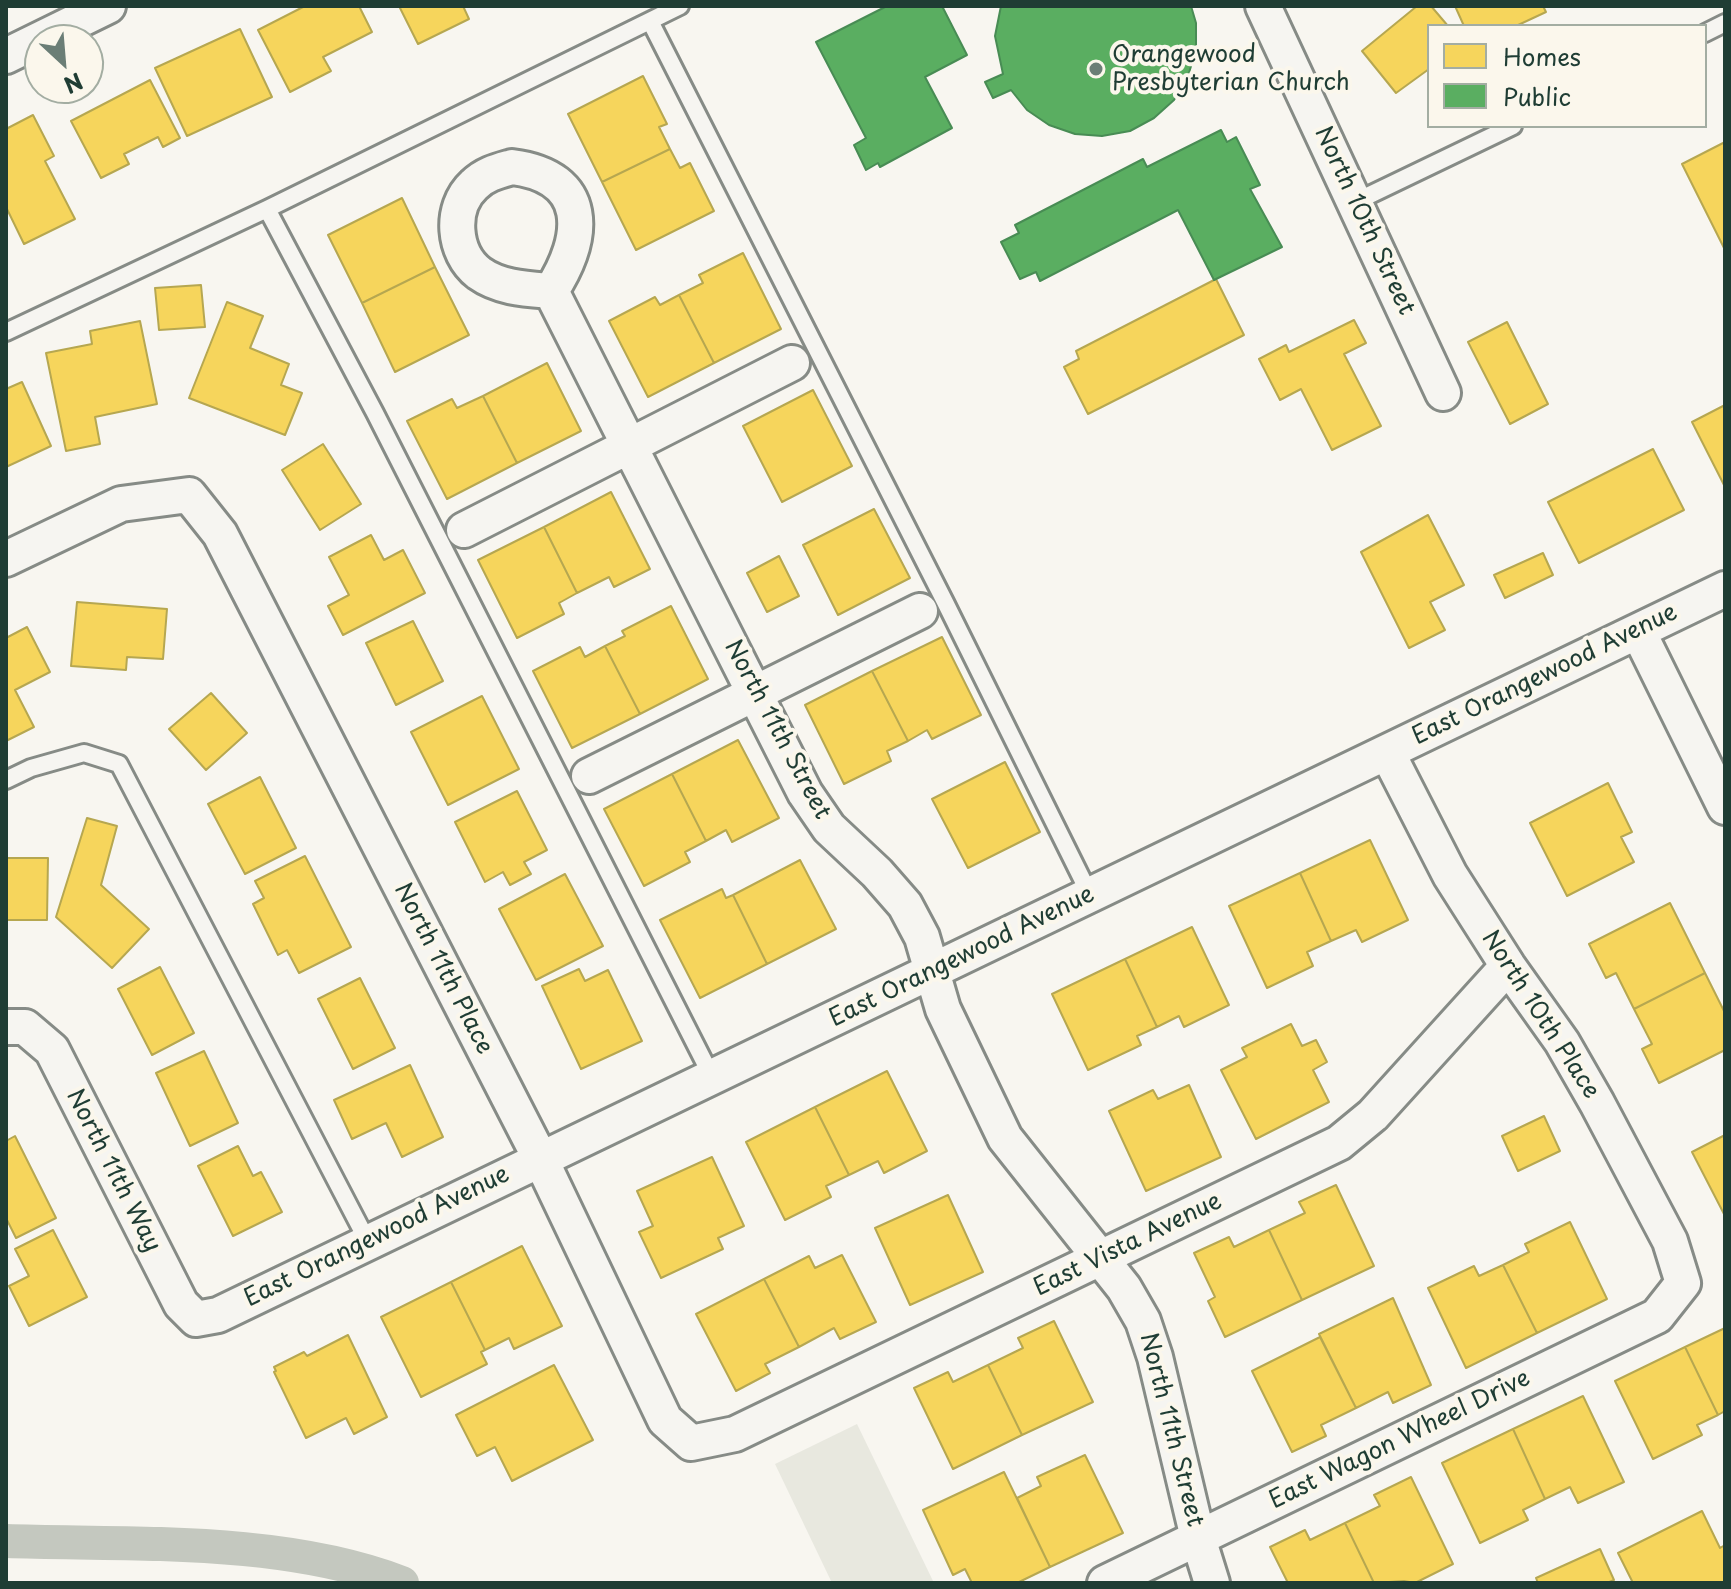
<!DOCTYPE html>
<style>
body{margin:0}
#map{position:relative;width:1731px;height:1589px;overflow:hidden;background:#f8f6f0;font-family:"Playpen Sans",sans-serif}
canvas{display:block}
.frame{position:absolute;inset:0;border:8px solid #1f3d34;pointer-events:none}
.legend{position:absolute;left:1427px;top:24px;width:280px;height:104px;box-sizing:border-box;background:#fbf7ec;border:2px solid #a3ada2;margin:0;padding:10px 14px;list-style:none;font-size:24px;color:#1f3d34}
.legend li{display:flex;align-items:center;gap:16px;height:40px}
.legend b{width:40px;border:2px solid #a3ada2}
.north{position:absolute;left:24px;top:24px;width:80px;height:80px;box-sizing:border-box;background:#fbf7ec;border:2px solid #a3ada2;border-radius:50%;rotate:154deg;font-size:22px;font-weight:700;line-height:32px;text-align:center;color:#1f3d34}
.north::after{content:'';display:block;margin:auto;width:28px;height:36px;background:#6b7e76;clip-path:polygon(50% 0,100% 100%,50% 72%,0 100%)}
</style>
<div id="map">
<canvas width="1731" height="1589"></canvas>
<div class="frame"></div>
<ul class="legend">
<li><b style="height:22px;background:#f6d55c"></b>Homes</li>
<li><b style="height:22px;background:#5aae61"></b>Public</li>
</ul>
<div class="north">N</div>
</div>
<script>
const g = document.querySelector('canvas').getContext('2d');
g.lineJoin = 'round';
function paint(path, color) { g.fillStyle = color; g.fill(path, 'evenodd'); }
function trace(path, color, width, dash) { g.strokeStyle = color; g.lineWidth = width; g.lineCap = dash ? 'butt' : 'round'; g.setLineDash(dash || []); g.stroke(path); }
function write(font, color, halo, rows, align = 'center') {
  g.font = font + ' "Playpen Sans",sans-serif'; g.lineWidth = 8; g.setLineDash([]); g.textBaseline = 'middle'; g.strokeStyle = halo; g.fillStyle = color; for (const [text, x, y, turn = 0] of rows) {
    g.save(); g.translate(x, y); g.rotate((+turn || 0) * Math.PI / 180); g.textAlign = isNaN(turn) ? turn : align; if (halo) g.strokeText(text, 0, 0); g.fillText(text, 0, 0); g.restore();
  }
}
paint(new Path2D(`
 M857 1424 934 1583H832L775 1464Z`), '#e8e8df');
const homes = new Path2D(`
 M305 6H359L372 32 323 57 331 71 290 92 258 30Z
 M399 6H463L469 19 418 44Z
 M1417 6H1431L1448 26H1429V69L1396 93 1362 51Z
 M1455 6H1543L1546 12 1516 26H1464Z
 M240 29 272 97 187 136 155 68Z
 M643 76 667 124 659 127 670 149 602 182 568 114Z
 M150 80 180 138 163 147 158 137 124 154 129 164 101 178 71 121Z
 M33 115 54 156 45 161 75 219 24 244 6 207V129Z
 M1725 142V250L1682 164Z
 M670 149 680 168 690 163 714 211 636 250 602 182Z
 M402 198 435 267 362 303 328 235Z
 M743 253 781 329 714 363 679 295 703 283 699 275Z
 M435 267 469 335 395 372 362 303Z
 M1216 279 1244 335 1088 414 1064 367 1079 359 1076 351Z
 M201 285 205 327 159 330 155 288Z
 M679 295 714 363 648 397 609 321 655 297 660 305Z
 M227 302 263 316 250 348 289 364 281 385 302 393 285 435 189 398Z
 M1354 320 1366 343 1344 354 1381 426 1332 450 1301 389 1280 400 1259 359 1286 345 1289 352Z
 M140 321 157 404 95 417 100 444 66 451 46 353 92 344 90 331Z
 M1507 322 1548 404 1510 424 1468 342Z
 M547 363 581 431 517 463 483 396Z
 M22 382 51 446 6 467V389Z
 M813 390 852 466 782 502 743 426Z
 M483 396 517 463 447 499 407 421 452 399 457 408Z
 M1725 405V487L1692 422Z
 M323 444 361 504 320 530 282 470Z
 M1653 449 1684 510 1579 563 1548 502Z
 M611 492 650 569 614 587 609 577 577 593 544 527Z
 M874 509 910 578 838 615 803 545Z
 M1428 515 1464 585 1430 602 1445 630 1409 648 1361 552Z
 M544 527 577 593 559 603 564 614 517 638 478 560Z
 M371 535 384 560 403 550 425 593 343 635 328 606 349 595 329 557Z
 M1543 553 1553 575 1505 598 1494 575Z
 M779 556 799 596 767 612 747 573Z
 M77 602 167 609 163 659 127 657 126 670 71 666Z
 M671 606 708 679 640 714 605 646 625 636 622 631Z
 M413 621 443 681 396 705 366 643Z
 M27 627 50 672 15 690 34 727 6 741V638Z
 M942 637 981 715 932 739 927 730 908 741 872 671Z
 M605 646 640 714 572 748 533 671 580 647 585 657Z
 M872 671 908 741 887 751 891 761 844 784 805 705Z
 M211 693 247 733 206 770 169 729Z
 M482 696 519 769 448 805 411 732Z
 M738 740 779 818 732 842 726 830 706 841 672 774Z
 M1005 762 1040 832 968 868 932 799Z
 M672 774 706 841 685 852 690 862 644 886 604 809Z
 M260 777 296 848 245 874 208 804Z
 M1608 783 1632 832 1621 837 1634 862 1567 896 1530 823Z
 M517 791 547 850 524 862 531 874 510 885 503 872 485 882 455 822Z
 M87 818 117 826 101 885 149 929 112 968 56 917Z
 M1370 840 1408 920 1362 942 1356 930 1331 941 1300 873Z
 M305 856 351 947 299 973 287 950 278 955 253 904 264 898 255 881Z
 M6 858H48L47 920H6Z
 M800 860 836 929 767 964 733 895Z
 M1300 873 1331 941 1307 952 1313 966 1267 988 1229 906Z
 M565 874 603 946 536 980 499 909Z
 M722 889 726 898 733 895 767 964 700 998 660 920Z
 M1670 903 1705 973 1634 1009 1616 973 1606 978 1589 944Z
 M1192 927 1229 1005 1184 1027 1179 1016 1157 1027 1125 959Z
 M1125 959 1157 1027 1137 1036 1141 1045 1088 1070 1052 994Z
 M160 967 194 1033 152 1055 118 989Z
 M579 969 585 981 608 970 642 1041 581 1069 542 986Z
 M1705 973 1725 1013V1050L1659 1083 1642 1049 1652 1044 1634 1009Z
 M360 978 395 1048 353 1069 318 999Z
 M1291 1024 1302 1046 1316 1040 1327 1062 1313 1070 1329 1102 1256 1139 1221 1070 1247 1057 1242 1048Z
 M204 1051 238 1123 190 1146 156 1073Z
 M410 1065 443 1137 402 1157 386 1123 352 1139 334 1100Z
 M887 1071 927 1151 884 1173 878 1161 849 1175 815 1107Z
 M1189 1085 1221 1157 1146 1191 1109 1111 1153 1090 1158 1099Z
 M815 1107 849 1175 826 1186 831 1197 785 1220 746 1142Z
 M1544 1116 1560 1151 1518 1171 1502 1136Z
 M1725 1135V1216L1692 1152Z
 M15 1136 56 1218 16 1238 6 1218V1141Z
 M238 1146 253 1176 261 1172 282 1212 233 1236 198 1166Z
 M712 1157 744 1226 718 1238 723 1249 661 1278 639 1232 653 1226 637 1191Z
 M1336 1185 1374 1266 1302 1300 1269 1230 1305 1213 1299 1202Z
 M948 1195 983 1272 910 1305 875 1228Z
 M1570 1222 1607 1299 1537 1333 1503 1265 1529 1252 1525 1244Z
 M53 1230 87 1297 29 1326 9 1286 29 1276 15 1249Z
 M1269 1230 1302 1300 1225 1337 1208 1301 1215 1297 1194 1253 1229 1237 1234 1247Z
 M522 1246 562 1326 514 1349 509 1338 485 1350 451 1282Z
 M842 1255 876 1322 840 1339 834 1328 799 1347 764 1279 809 1256 815 1268Z
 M1503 1265 1537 1333 1466 1368 1428 1288 1474 1266 1479 1276Z
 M764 1279 799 1347 765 1364 770 1373 736 1391 696 1314Z
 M451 1282 485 1350 481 1352 487 1364 421 1397 381 1317Z
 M1393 1298 1431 1385 1393 1403 1388 1392 1356 1408 1319 1334Z
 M1054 1321 1093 1402 1022 1435 988 1365 1023 1348 1018 1338Z
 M1725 1328V1411L1718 1415 1685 1347Z
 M348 1335 387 1417 354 1434 346 1418 306 1438 274 1372 276 1371 274 1367 304 1352 307 1356Z
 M1320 1337 1356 1408 1321 1425 1326 1436 1292 1452 1252 1371Z
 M1685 1347 1718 1415 1697 1425 1702 1435 1653 1459 1615 1381Z
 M554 1365 593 1440 512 1481 495 1447 477 1456 456 1415Z
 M988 1365 1022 1435 953 1469 914 1388 948 1372 953 1382Z
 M1583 1396 1624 1482 1578 1503 1570 1487 1545 1499 1513 1429Z
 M1513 1429 1545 1499 1523 1510 1528 1520 1480 1543 1442 1463Z
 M1085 1455 1123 1533 1050 1567 1017 1498 1041 1486 1037 1477Z
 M1004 1472 1050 1567 1017 1583H972L965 1569 953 1575 923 1510Z
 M1411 1477 1453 1564 1415 1583 1404 1581 1374 1583 1345 1523 1380 1506 1374 1495Z
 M1702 1511 1720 1548 1725 1545V1583H1633L1618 1553Z
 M1345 1523 1374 1583H1288L1270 1547 1305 1530 1310 1540Z
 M1600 1549 1614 1580 1607 1583H1538L1536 1578Z`);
paint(homes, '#f6d55c');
trace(homes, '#b6a750', 2);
const public = new Path2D(`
 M887 6H942L967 55 925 77 952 128 880 167 878 163 866 170 854 145 866 138 816 42Z
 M1001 6H1191L1196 23V50L1188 76 1174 100 1154 118 1130 131 1102 136 1075 134 1049 125 1027 110 1011 90 993 98 985 82 1003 74 995 36Z
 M1221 130 1227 142 1236 137 1260 185 1250 189 1282 247 1214 280 1178 210 1040 281 1036 272 1020 279 1001 242 1019 233 1015 225 1143 159 1147 167Z`);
paint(public, '#5aae61');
trace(public, '#488c54', 2);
trace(new Path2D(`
 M6 1541C132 1545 283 1537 402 1583`), '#c4c8bf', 34);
const service = new Path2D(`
 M650 21 945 602 1090 895
 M1705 33 1725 23
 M1355 202 1513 126
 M267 209 375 413 712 1077
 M6 332 267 209 680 6
 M6 780 31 768 84 753 119 764 368 1242`);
const minor = new Path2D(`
 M1263 6 1443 393
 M6 56 108 6
 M512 167C591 177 586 237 551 291 526 289 500 288 479 273 453 253 449 208 474 185 485 174 498 171 512 167Z
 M551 291 805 793 829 828 877 873 905 905 922 937 943 1009 1005 1138 1124 1288 1143 1321 1155 1357 1198 1538 1212 1583
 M464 530 792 363
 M6 559 121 504 189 495 220 534 540 1158 665 1420 691 1443 735 1434 1339 1143 1373 1115 1508 966
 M1638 631 1725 807
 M589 776 920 611
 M6 1027H25L52 1050 181 1304 196 1319 218 1315 1725 589
 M1105 1583 1657 1316 1683 1283 1670 1241 1597 1103 1562 1042 1508 966 1450 875 1387 752`);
trace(service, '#868b86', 22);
trace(minor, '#868b86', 40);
trace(service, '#f6f5f1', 16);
trace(minor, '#f6f5f1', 34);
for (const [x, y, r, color] of [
 [1096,69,8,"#6b7e76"]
]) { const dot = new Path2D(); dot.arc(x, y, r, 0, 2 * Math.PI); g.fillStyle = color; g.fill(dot); trace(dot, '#fbf7ec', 3); }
write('24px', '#1f3d34', '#fbf7ec', [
 ["Orangewood",1112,55],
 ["Presbyterian Church",1112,83]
], 'left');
write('24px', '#1f3d34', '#fbf7ec', [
 ["North 10th Street",1364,221,65],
 ["East Orangewood Avenue",1545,675,-26],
 ["North 11th Street",777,730,62],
 ["East Orangewood Avenue",962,957,-26],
 ["North 11th Place",443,969,63],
 ["North 10th Place",1540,1015,57],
 ["North 11th Way",113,1171,63],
 ["East Orangewood Avenue",377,1237,-26],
 ["East Vista Avenue",1128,1245,-26],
 ["North 11th Street",1171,1430,76],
 ["East Wagon Wheel Drive",1400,1440,-26]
]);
</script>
